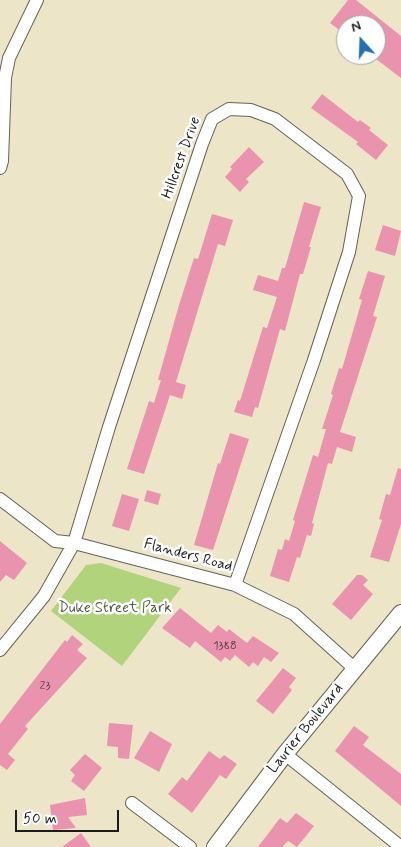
<!DOCTYPE html>
<style>
body{margin:0}
#map{position:relative;width:401px;height:847px;overflow:hidden;background:#ede5c8;font-family:Mynerve,sans-serif}
canvas{display:block}
.north{position:absolute;left:336px;top:15px;width:50px;height:50px;box-sizing:border-box;background:#fff;border:1px solid #a4a4a4;border-radius:50%;rotate:340deg;font-size:14px;font-weight:700;line-height:20px;text-align:center;color:#1c1c1c}
.north::after{content:'';display:block;margin:auto;width:18px;height:22px;background:#1f6fb2;clip-path:polygon(50% 0,100% 100%,50% 72%,0 100%)}
.scale{position:absolute;left:15px;top:810px;width:104px;height:22px;box-sizing:border-box;border:2px solid #1c1c1c;border-top:0;padding-left:6px;font-size:15px;line-height:18px;white-space:nowrap;color:#1c1c1c;-webkit-text-stroke:4px #fff;paint-order:stroke}
</style>
<div id="map">
<canvas width="401" height="847"></canvas>
<div class="north">N</div>
<div class="scale">50 m</div>
</div>
<script>
const g = document.querySelector('canvas').getContext('2d');
g.lineJoin = 'round';
function paint(path, color) { g.fillStyle = color; g.fill(path, 'evenodd'); }
function trace(path, color, width, dash) { g.strokeStyle = color; g.lineWidth = width; g.lineCap = dash ? 'butt' : 'round'; g.setLineDash(dash || []); g.stroke(path); }
function write(font, color, halo, rows, align = 'center') {
  g.font = font + ' Mynerve,sans-serif'; g.lineWidth = 5; g.setLineDash([]); g.textBaseline = 'middle'; g.strokeStyle = halo; g.fillStyle = color; for (const [text, x, y, turn = 0] of rows) {
    g.save(); g.translate(x, y); g.rotate((+turn || 0) * Math.PI / 180); g.textAlign = isNaN(turn) ? turn : align; if (halo) g.strokeText(text, 0, 0); g.fillText(text, 0, 0); g.restore();
  }
}
paint(new Path2D(`
 M101 563 181 588 122 666 51 611 86 565Z`), '#b0d37c');
paint(new Path2D(`
 M348 0H356L401 36V78L376 59V25H346V35L330 23Z
 M322 94 358 122 360 120 371 128 369 130 388 145 376 160 356 144 358 142 311 108Z
 M249 147 264 162 246 179 249 182 240 192 225 177 232 169 230 167Z
 M304 202 321 207 309 247H311L303 274H300L285 331 280 329 258 408 255 407 252 417 234 412 238 400 240 401 263 327 267 328 277 297 253 290 258 275 278 281 282 268H285Z
 M212 214 233 220 225 246 218 244 176 382 186 385 182 399 170 395 144 474 127 469 149 401 154 403 161 380H158L179 305 194 258 198 259Z
 M383 225 401 231 395 256 375 250Z
 M368 271 385 276 373 316 377 317 340 432 356 437 352 452 337 447 332 464 328 463 312 523 314 524 311 536 307 535 300 558 297 557 289 582 270 576 278 549 282 550 285 539 289 541 295 521 293 520 313 455 318 457 326 429H322L333 395 331 394 339 368 342 369 362 300 359 299Z
 M230 433 249 439 213 550 194 545 218 463 220 464Z
 M398 468 401 469V524L389 562 370 557 382 520 379 519 386 494 390 495Z
 M147 490 161 494 158 505 144 501Z
 M122 494 139 499 129 531 112 526Z
 M0 541 27 563 14 580 6 575 0 582Z
 M357 575H362L368 580 363 585 373 594 351 620 332 604Z
 M180 608 211 633 218 625 227 632 229 629 247 643 253 636 279 653 271 662 264 657 258 666 253 662 249 667 235 655 230 661 225 657 221 662 195 641 190 648 162 628Z
 M72 635 83 644 77 650 87 658 25 726 28 729 8 754 15 760 7 770 0 765V724L65 640 67 642Z
 M283 668 296 678 289 687 292 690 273 714 256 701Z
 M109 723 133 725 129 759 118 758V747L107 746Z
 M354 726 369 737 363 745 401 774V806L335 751Z
 M150 731 172 744 159 772 134 758Z
 M209 751 220 759 224 755 237 764 226 779 220 775 192 813 168 794 182 777 187 781Z
 M85 754 102 768 84 791 71 781 75 775 70 770Z
 M85 798 87 815 68 817 76 828 53 830 50 805Z
 M296 813 314 826 297 847 288 841 282 847H258L280 818 287 823Z
 M81 833 91 847H62Z`), '#ea93ae');
const minor = new Path2D(`
 M0 168 2 161 5 78 9 58 37 0
 M0 499 55 541 74 543 235 585 294 614 355 669
 M0 650 44 596 74 543 109 427 202 144 212 119 229 109 251 110 275 119 347 174 359 196 349 252 314 360 235 585
 M285 754 401 847
 M132 803 190 847`);
const tertiary = new Path2D(`
 M215 847 285 754 401 613`);
trace(minor, '#656258', 14);
trace(tertiary, '#656258', 18);
trace(minor, '#fff', 12);
trace(tertiary, '#fff', 16);
write('12px', '#503a40', null, [
 ["1388",225,646],
 ["23",45,686]
]);
write('15px', '#1c1c1c', '#fff', [
 ["Hillcrest Drive",182,158,-70],
 ["Flanders Road",188,556,15],
 ["Laurier Boulevard",306,729,-51]
]);
write('15px', '#505c3e', '#fff', [
 ["Duke Street Park",115,609]
]);
</script>
